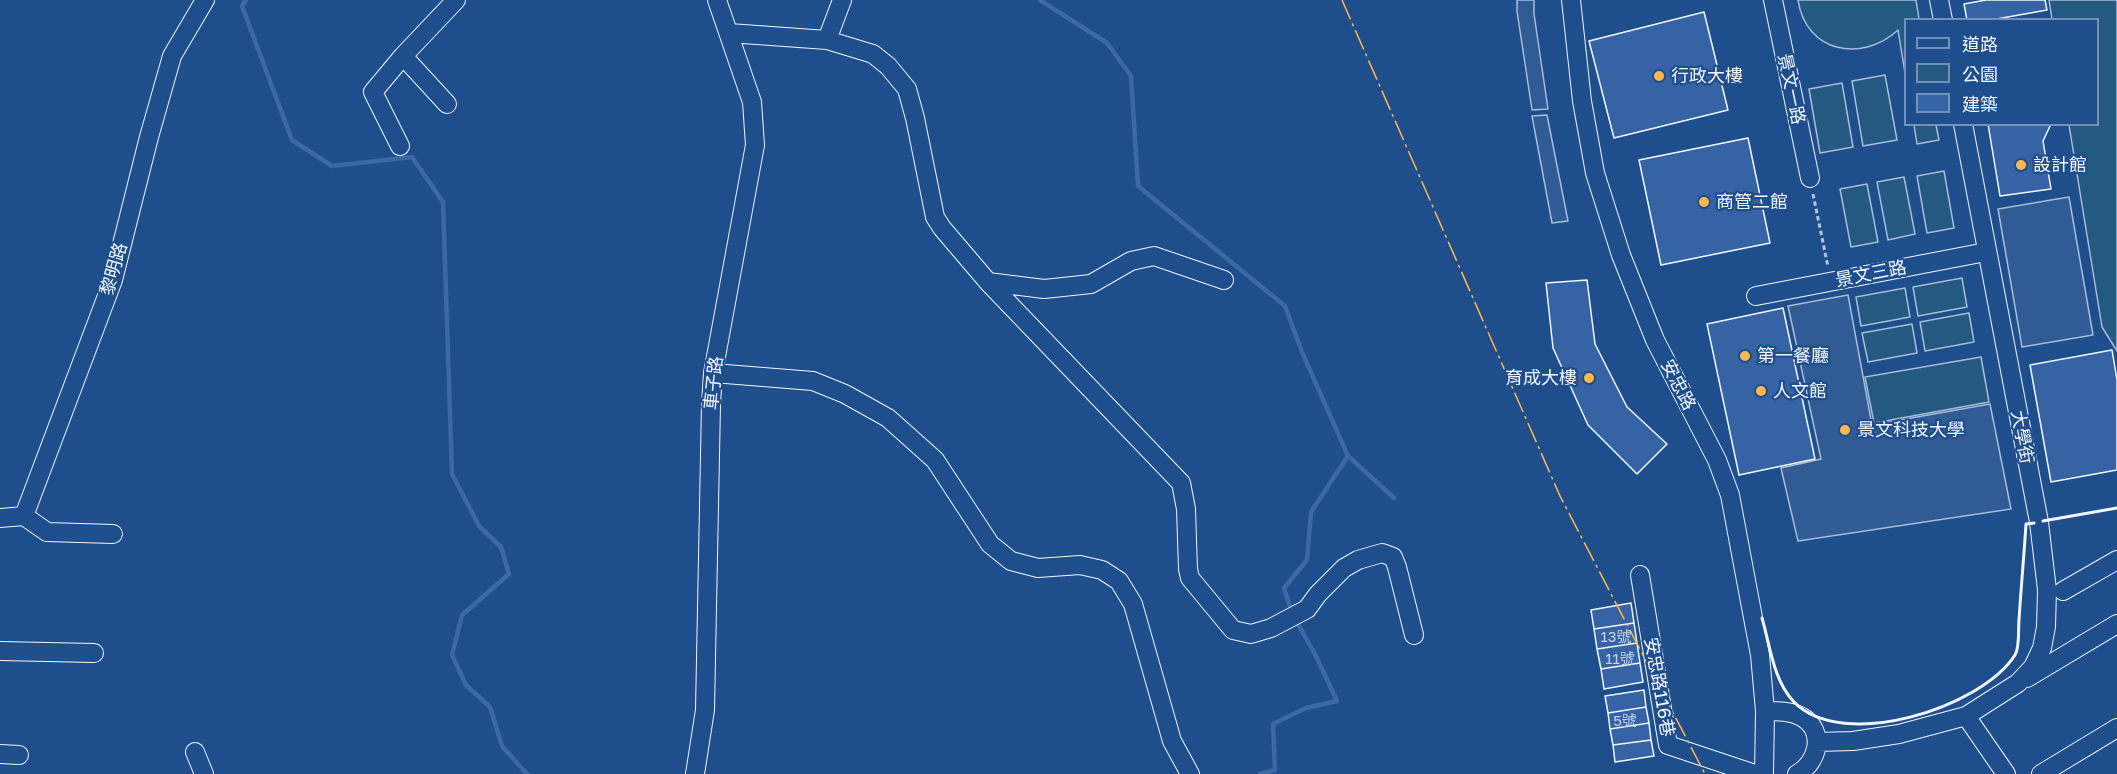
<!DOCTYPE html>
<meta charset="utf-8">
<style>
body{margin:0}
#map{position:relative;width:2117px;height:774px;overflow:hidden;background:#1f4e8c;font-family:"Golos Text","Noto Sans TC",sans-serif}
canvas{display:block}
.legend{position:absolute;left:1904px;top:18px;width:195px;height:108px;box-sizing:border-box;background:#1f4e8c;border:2px solid #7391ba;margin:0;padding:8px 10px;list-style:none;font-size:18px;color:#f2f6ff}
.legend li{display:flex;align-items:center;gap:12px;height:30px}
.legend b{width:30px;border:2px solid #7391ba}
</style>
<div id="map">
<canvas width="2117" height="774"></canvas>
<ul class="legend">
<li><b style="height:8px;background:#1f4e8c"></b>道路</li>
<li><b style="height:16px;background:#245a82"></b>公園</li>
<li><b style="height:16px;background:#3563a3"></b>建築</li>
</ul>
</div>
<script>
const g = document.querySelector('canvas').getContext('2d');
g.lineJoin = 'round';
function paint(path, color) { g.fillStyle = color; g.fill(path, 'evenodd'); }
function trace(path, color, width, dash) { g.strokeStyle = color; g.lineWidth = width; g.lineCap = dash ? 'butt' : 'round'; g.setLineDash(dash || []); g.stroke(path); }
function write(font, color, halo, rows, align = 'center') {
  g.font = font + ' "Golos Text","Noto Sans TC",sans-serif'; g.lineWidth = 4.5; g.setLineDash([]); g.textBaseline = 'middle'; g.strokeStyle = halo; g.fillStyle = color; for (const [text, x, y, turn = 0] of rows) {
    g.save(); g.translate(x, y); g.rotate((+turn || 0) * Math.PI / 180); g.textAlign = isNaN(turn) ? turn : align; if (halo) g.strokeText(text, 0, 0); g.fillText(text, 0, 0); g.restore();
  }
}
const green = new Path2D(`
 M1798 0H1916L1919 19 1906 20 1905 73 1898 30C1862 63 1806 53 1798 0Z
 M2049 0H2117V351L2102 327 2069 125 2098 124V20L2052 19Z
 M1885 75 1897 140 1863 146 1852 81Z
 M1842 83 1853 147 1820 153 1809 89Z
 M1914 125H1936L1939 140 1917 144Z
 M1944 171 1954 228 1927 233 1917 176Z
 M1904 177 1915 234 1888 240 1877 182Z
 M1867 184 1878 242 1851 247 1840 189Z
 M1962 278 1967 307 1918 316 1913 287Z
 M1905 288 1910 317 1861 326 1856 297Z
 M1969 313 1974 342 1925 351 1920 322Z
 M1912 324 1917 353 1868 362 1862 333Z
 M1981 357 1989 402 1874 423 1865 377Z`);
paint(green, '#245a82');
trace(green, '#a8bbd7', 1.5);
const parking = new Path2D(`
 M1517 0H1534V14L1548 109 1532 110 1517 11Z
 M1547 115 1568 221 1552 223 1532 116Z
 M2069 197 2093 335 2022 347 1998 209Z
 M1848 295 1872 425 1990 404 2011 509 1798 541 1781 468 1821 459 1788 306Z`);
paint(parking, '#305b95');
trace(parking, '#a8bbd7', 1.5);
trace(new Path2D(`
 M246 0 242 6 292 140 332 166 412 157 443 202 452 474 479 526 501 547 509 574 462 615 452 655 466 685 490 707 502 746 527 774
 M1040 0 1107 43 1131 76 1138 186 1285 306 1302 352 1348 456 1311 512 1307 560 1284 588 1292 613
 M1348 456 1394 498
 M1260 774 1275 770 1273 724 1306 708 1337 701 1315 654 1296 621`), '#3b69a3', 4.5);
const building = new Path2D(`
 M1986 0H2045L2047 10 1991 20H1967L1964 4Z
 M1704 12 1728 110 1614 138 1589 41Z
 M1988 124H2051L2043 141 2051 189 2000 196Z
 M1748 138 1770 243 1661 265 1639 160Z
 M1587 280 1595 344 1627 407 1667 444 1637 474 1588 425 1553 348 1546 283Z
 M1783 308 1815 459 1739 475 1707 324Z
 M2112 350 2117 380V470L2051 482 2030 365Z
 M1631 603 1634 623 1594 629 1591 610Z
 M1634 623 1637 643 1597 649 1594 629Z
 M1637 643 1640 663 1601 669 1597 649Z
 M1640 663 1643 682 1604 689 1601 669Z
 M1644 690 1646 707 1608 713 1605 696Z
 M1646 707 1649 723 1610 729 1608 713Z
 M1649 723 1651 740 1613 745 1610 729Z
 M1651 740 1654 756 1615 762 1613 745Z`);
paint(building, '#3563a3');
trace(building, '#f2f6ff', 1.5);
const minor = new Path2D(`
 M1571 0 1582 101 1595 173 1621 255 1655 340 1717 460 1730 495 1760 655 1765 711 1764 774
 M1773 0 1810 178
 M1939 0 1943 20
 M729 33 827 40 873 54 888 66 907 89 915 118 935 217 942 228 988 282 1181 483 1186 509 1188 569 1190 578 1233 630 1251 634 1271 628 1307 609 1318 594 1344 568 1358 560 1382 553 1393 557 1397 567 1414 635
 M827 40 842 0
 M403 56 447 104
 M400 146 373 92 403 56 456 0
 M988 282 1044 289 1091 284 1131 261 1154 256 1224 280
 M1756 296 1986 252
 M713 373 813 381 845 394 888 418 935 460 990 544 1011 561 1038 568 1080 565 1102 570 1119 581 1133 604 1172 741 1190 774
 M24 516 47 532 113 534
 M0 518 24 516 113 280 149 137 172 56 205 0
 M1640 575 1668 745 1755 774
 M2063 591 2117 560
 M0 651 94 653
 M2027 678 2117 624
 M1765 711C1778 711 1791 711 1802 717 1826 731 1818 763 1797 774
 M1966 716 2006 774
 M1817 742 1853 741 1899 734 1966 716 2018 683 2033 667 2042 648 2046 627 2047 590 2039 522 1963 124
 M195 752 204 774
 M0 754 19 755
 M695 774 705 710 711 404 713 373 755 145 752 102 717 0
 M2041 774 2117 728`);
trace(minor, '#f2f6ff', 20);
trace(new Path2D(`
 M1813 194 1828 267`), '#b3c4dc', 3, [4.5, 3]);
trace(minor, '#1f4e8c', 18);
trace(new Path2D(`
 M2043 521 2117 508
 M1762 618C1770 645 1773 680 1794 702 1843 752 1981 708 2015 655 2020 647 2018 630 2019 620 2021 588 2024 556 2026 524L2034 523`), '#f2f6ff', 3);
trace(new Path2D(`
 M1342 0 1560 496 1705 774`), '#ffb74d', 1.5, [21, 4.5, 3, 4.5]);
for (const [x, y, r, color] of [
 [1659,76,6,"#ffb74d"],
 [2021,165,6,"#ffb74d"],
 [1704,202,6,"#ffb74d"],
 [1745,356,6,"#ffb74d"],
 [1589,378,6,"#ffb74d"],
 [1761,391,6,"#ffb74d"],
 [1845,430,6,"#ffb74d"]
]) { const dot = new Path2D(); dot.arc(x, y, r, 0, 2 * Math.PI); g.fillStyle = color; g.fill(dot); trace(dot, '#1f4e8c', 2); }
write('15px', '#c3d1e8', null, [
 ["13號",1616,637],
 ["11號",1620,659],
 ["5號",1625,721]
]);
write('18px', '#f2f6ff', '#1f4e8c', [
 ["行政大樓",1671,76],
 ["設計館",2033,165],
 ["商管二館",1716,202],
 ["第一餐廳",1757,356],
 ["育成大樓",1577,378,"right"],
 ["人文館",1773,391],
 ["景文科技大學",1857,430]
], 'left');
write('18px', '#f2f6ff', '#1f4e8c', [
 ["景文一路",1791,89,78],
 ["黎明路",114,269,-74],
 ["景文三路",1871,274,-11],
 ["車子路",714,383,-84],
 ["安忠路",1678,385,63],
 ["大學街",2022,437,79],
 ["安忠路116巷",1659,687,80]
]);
</script>
